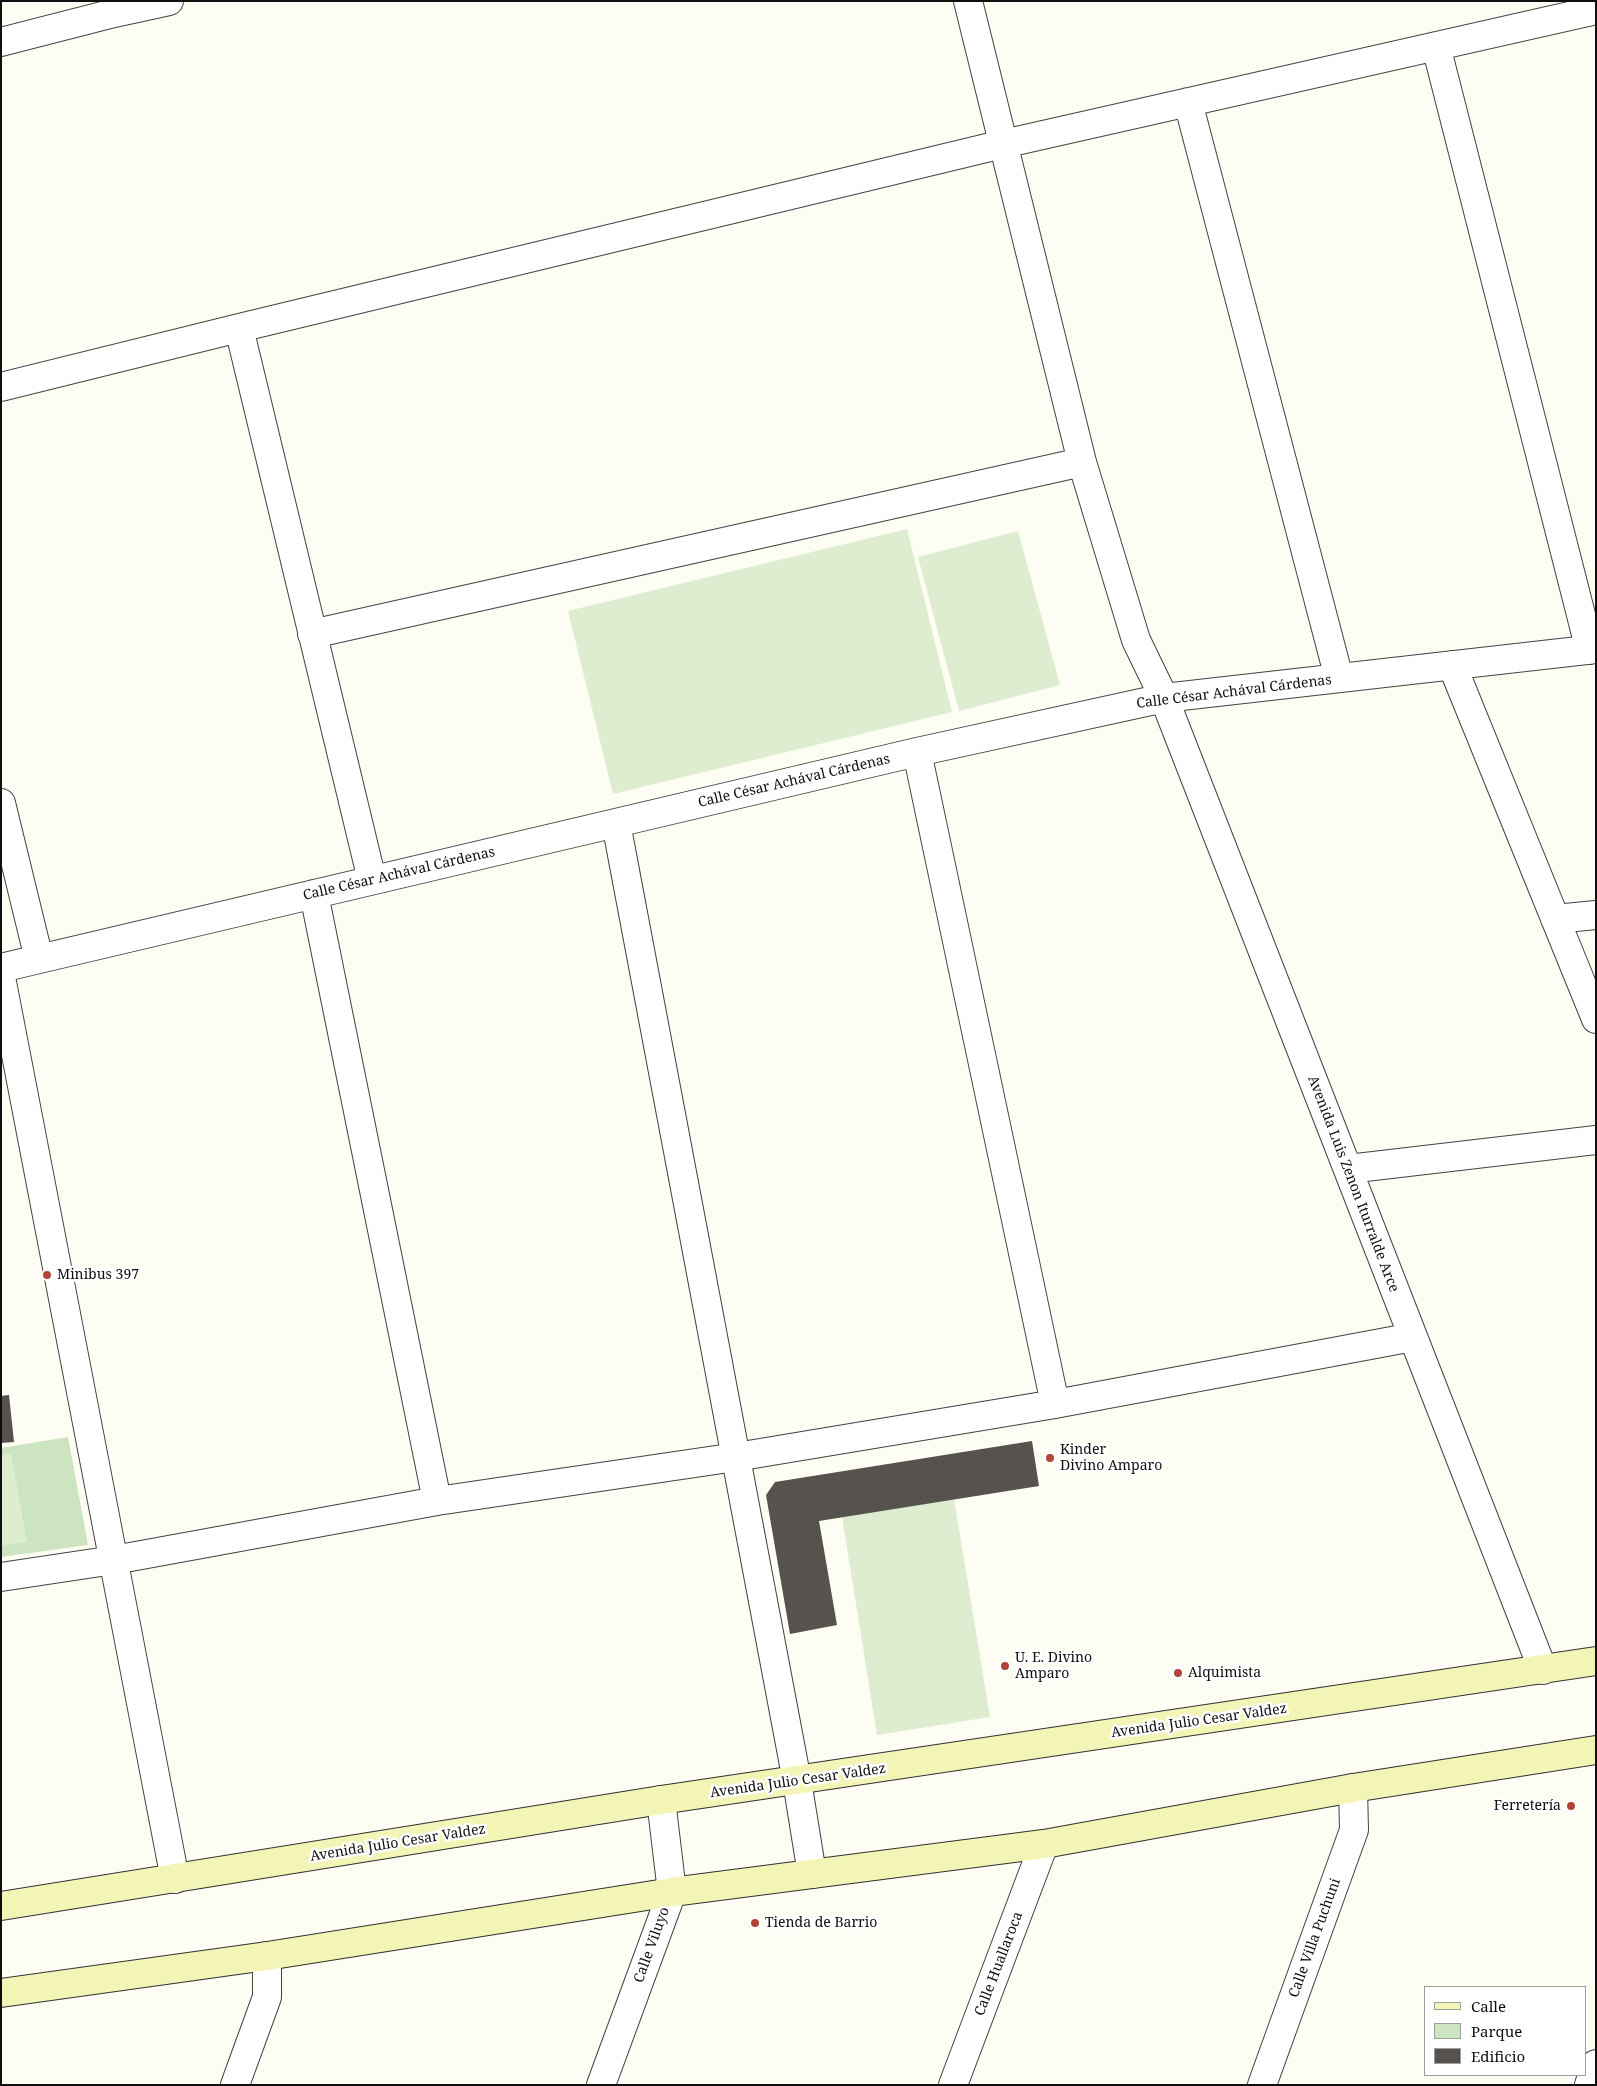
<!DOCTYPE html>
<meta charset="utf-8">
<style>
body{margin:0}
#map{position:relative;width:1597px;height:2086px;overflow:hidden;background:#fdfdf3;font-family:"Noto Serif",serif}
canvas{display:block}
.frame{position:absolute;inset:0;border:2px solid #0f0f0f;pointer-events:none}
.legend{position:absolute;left:1424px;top:1986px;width:162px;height:90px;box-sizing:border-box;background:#fff;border:1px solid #9f9f9f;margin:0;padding:6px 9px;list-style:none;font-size:15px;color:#0f0f0f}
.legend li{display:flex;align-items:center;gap:10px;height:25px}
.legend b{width:25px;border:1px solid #9f9f9f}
</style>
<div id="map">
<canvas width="1597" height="2086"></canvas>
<div class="frame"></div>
<ul class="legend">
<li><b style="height:6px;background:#f2f5b6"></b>Calle</li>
<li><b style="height:14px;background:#cde4c0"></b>Parque</li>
<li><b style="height:14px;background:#56524d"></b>Edificio</li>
</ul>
</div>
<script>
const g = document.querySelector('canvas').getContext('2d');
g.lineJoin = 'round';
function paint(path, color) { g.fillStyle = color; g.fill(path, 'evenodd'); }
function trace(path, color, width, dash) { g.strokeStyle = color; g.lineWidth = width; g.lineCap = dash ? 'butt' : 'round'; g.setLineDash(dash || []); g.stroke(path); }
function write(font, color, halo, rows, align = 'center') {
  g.font = font + ' "Noto Serif",serif'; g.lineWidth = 5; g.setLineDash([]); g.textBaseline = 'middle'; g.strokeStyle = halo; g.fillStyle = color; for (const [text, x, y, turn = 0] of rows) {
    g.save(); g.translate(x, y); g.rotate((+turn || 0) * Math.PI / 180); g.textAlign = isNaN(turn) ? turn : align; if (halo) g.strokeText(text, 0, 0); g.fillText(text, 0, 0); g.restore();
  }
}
paint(new Path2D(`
 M68 1437 88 1545 1 1557V1448Z`), '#cde4c0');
paint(new Path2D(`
 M907 529 952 712 613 794 568 611Z
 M1018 531 1060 685 959 711 918 557Z
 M11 1453 27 1542 1 1546V1455Z
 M954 1499 990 1717 877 1735 842 1517Z`), '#deedd0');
paint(new Path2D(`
 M9 1395 14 1442 1 1443V1396Z
 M1032 1441 1039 1486 819 1521 837 1625 790 1634 766 1495 775 1482Z`), '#56524d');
const minor = new Path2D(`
 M968 1 1082 462 1136 640 1164 698 1543 1670
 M1 42 114 13 169 1
 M1436 46 1590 650
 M1188 102 1339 678
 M239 328 372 880
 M1 387 239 328 1003 144 1596 10
 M312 634 1082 462
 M1452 665 1596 1019
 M917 752 1055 1404
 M1 803 39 959
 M616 823 797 1781 812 1874
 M314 894 437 1501
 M1555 919 1596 915
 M1 968 917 752 1164 698 1596 649
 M1 977 175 1879
 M1348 1169 1596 1140
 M1 1577 114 1560 437 1501 736 1457 1055 1404 1413 1337
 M235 2085 267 1997V1956
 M601 2085 672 1892 661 1800
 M953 2085 1044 1844
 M1262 2085 1354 1830 1353 1788
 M1589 2085 1596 2064`);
const secondary = new Path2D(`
 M1 1906 661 1800 1596 1661
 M1 1993 267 1956 672 1892 1044 1844 1353 1788 1596 1750`);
trace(minor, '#424242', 30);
trace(secondary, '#313131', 30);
trace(minor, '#fff', 28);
trace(secondary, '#f2f5b6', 28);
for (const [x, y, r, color] of [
 [47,1275,5,"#af4538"],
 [1050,1458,5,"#af4538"],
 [1005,1666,5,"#af4538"],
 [1178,1673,5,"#af4538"],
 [1571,1806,5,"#af4538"],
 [755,1923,5,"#af4538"]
]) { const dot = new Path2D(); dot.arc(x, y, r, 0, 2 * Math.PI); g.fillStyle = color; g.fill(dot); trace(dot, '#fff', 2); }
write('14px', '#0f0f0f', '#fff', [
 ["Calle César Achával Cárdenas",1234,692,-7],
 ["Calle César Achával Cárdenas",794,781,-13],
 ["Calle César Achával Cárdenas",399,874,-13],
 ["Avenida Luis Zenon Iturralde Arce",1353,1184,69],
 ["Avenida Julio Cesar Valdez",1199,1721,-8],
 ["Avenida Julio Cesar Valdez",798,1781,-8],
 ["Avenida Julio Cesar Valdez",398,1843,-9],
 ["Calle Villa Puchuni",1315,1938,-70],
 ["Calle Viluyo",652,1945,-70],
 ["Calle Huallaroca",999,1964,-69]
]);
write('14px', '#0f0f0f', '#fff', [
 ["Minibus 397",57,1275],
 ["Kinder",1060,1450],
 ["Divino Amparo",1060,1466],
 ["U. E. Divino",1015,1658],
 ["Amparo",1015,1674],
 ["Alquimista",1188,1673],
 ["Ferretería",1561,1806,"right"],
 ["Tienda de Barrio",765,1923]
], 'left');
</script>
